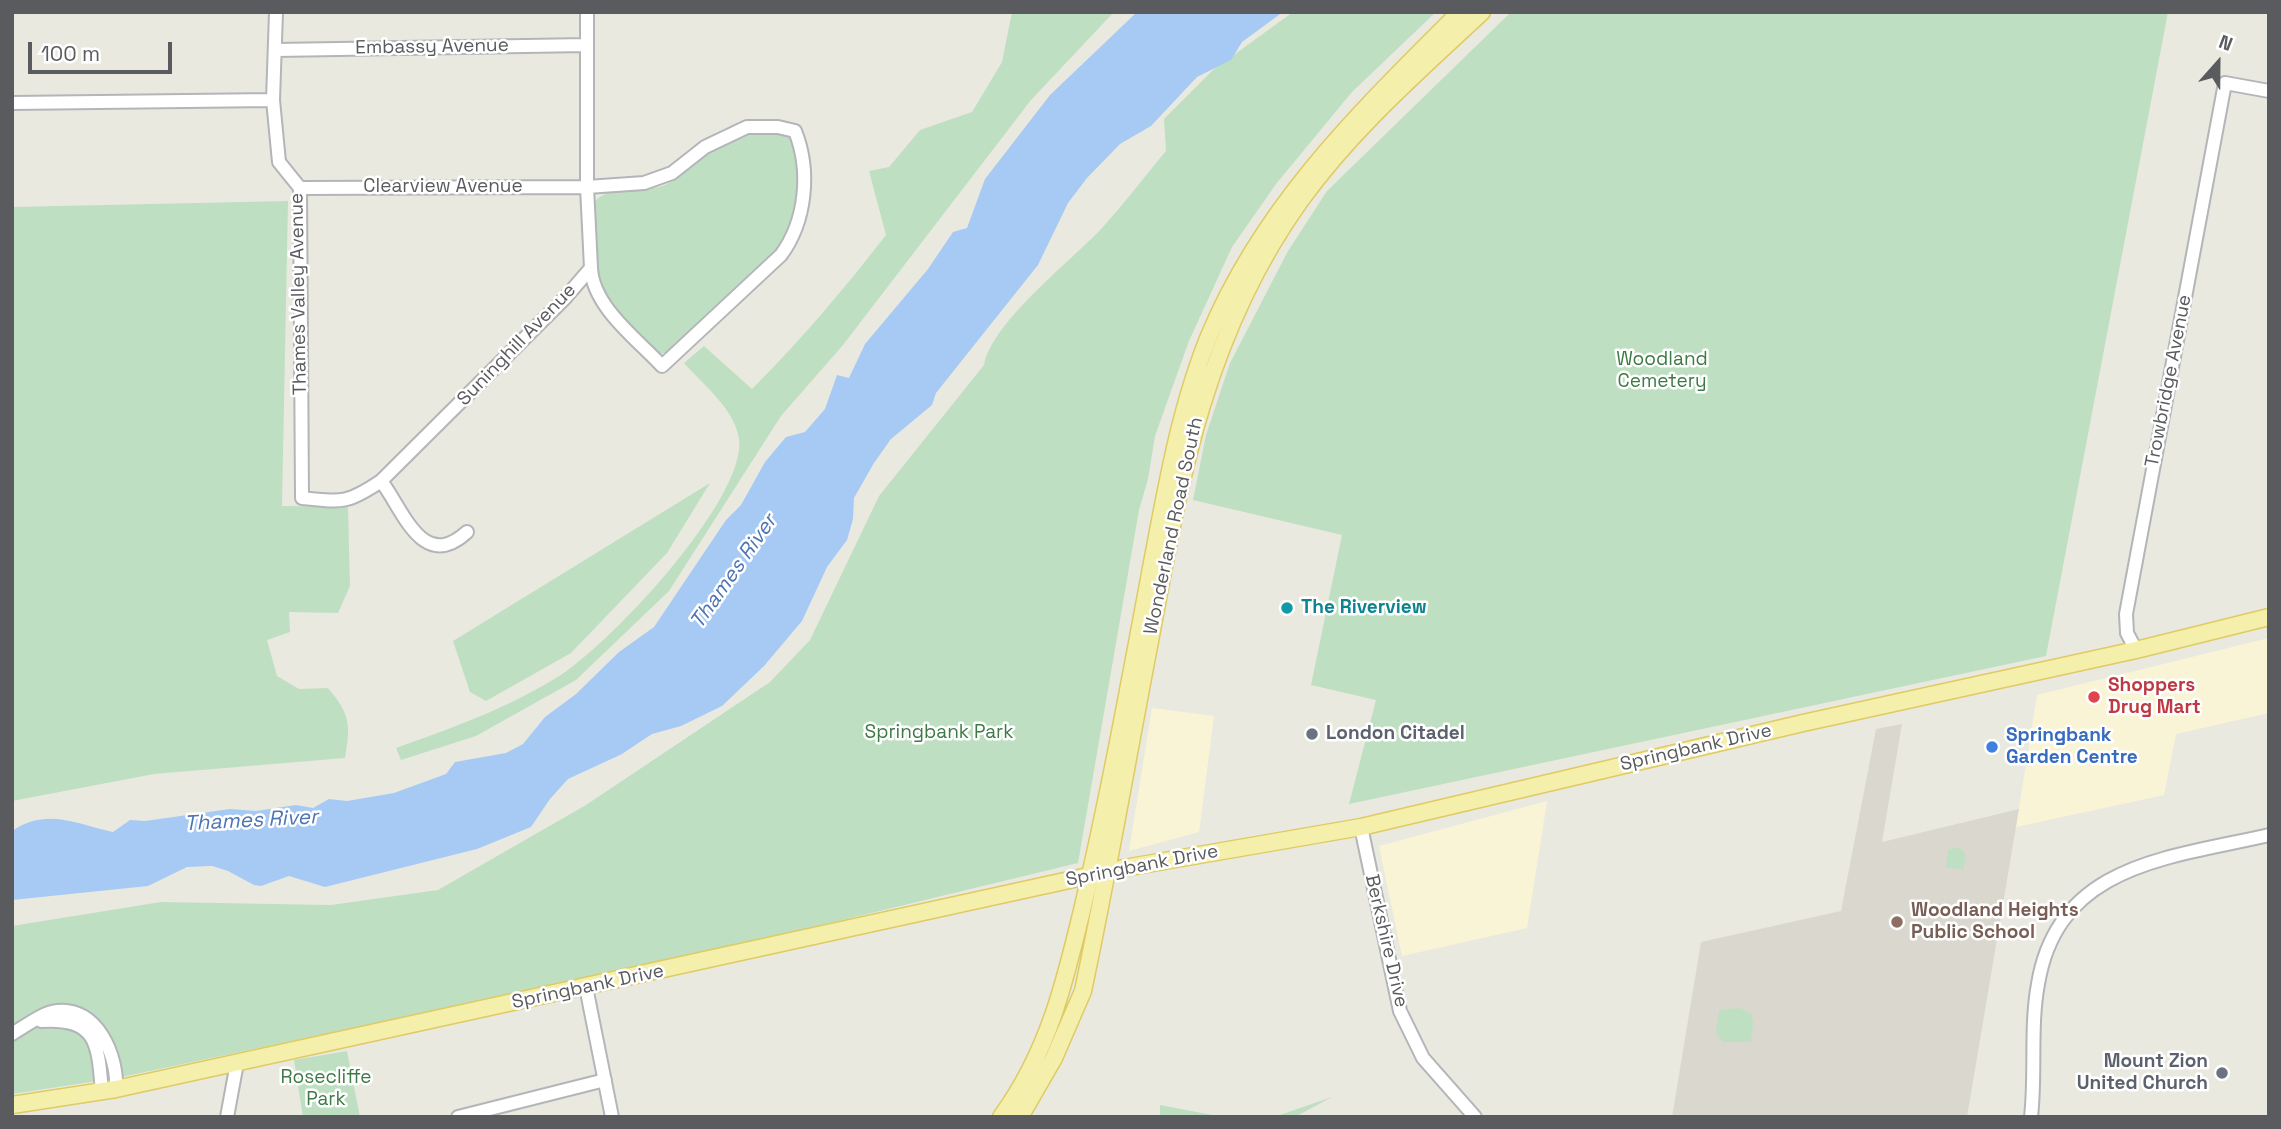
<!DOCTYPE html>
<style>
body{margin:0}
#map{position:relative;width:2281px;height:1129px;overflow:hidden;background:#eae9e0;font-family:"Space Grotesk",sans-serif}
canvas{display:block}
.frame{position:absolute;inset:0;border:14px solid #595b5f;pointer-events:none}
.north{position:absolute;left:2183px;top:28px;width:70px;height:70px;-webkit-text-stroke:5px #fff;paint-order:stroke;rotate:21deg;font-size:19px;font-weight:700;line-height:28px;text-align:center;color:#595b5f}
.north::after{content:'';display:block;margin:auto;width:24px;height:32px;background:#595b5f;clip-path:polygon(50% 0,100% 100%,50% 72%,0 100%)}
.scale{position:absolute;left:28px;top:42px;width:144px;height:32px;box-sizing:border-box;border:4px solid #595b5f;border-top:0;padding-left:9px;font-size:21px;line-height:24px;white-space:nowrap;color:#595b5f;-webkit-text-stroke:5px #fff;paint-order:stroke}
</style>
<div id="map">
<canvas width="2281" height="1129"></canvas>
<div class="frame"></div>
<div class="north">N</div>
<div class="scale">100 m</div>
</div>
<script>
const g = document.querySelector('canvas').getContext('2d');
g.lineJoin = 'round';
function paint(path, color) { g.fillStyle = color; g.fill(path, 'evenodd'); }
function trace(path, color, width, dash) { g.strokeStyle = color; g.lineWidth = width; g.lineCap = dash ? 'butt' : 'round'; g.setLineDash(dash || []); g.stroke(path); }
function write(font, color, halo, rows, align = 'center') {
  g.font = font + ' "Space Grotesk",sans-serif'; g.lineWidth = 5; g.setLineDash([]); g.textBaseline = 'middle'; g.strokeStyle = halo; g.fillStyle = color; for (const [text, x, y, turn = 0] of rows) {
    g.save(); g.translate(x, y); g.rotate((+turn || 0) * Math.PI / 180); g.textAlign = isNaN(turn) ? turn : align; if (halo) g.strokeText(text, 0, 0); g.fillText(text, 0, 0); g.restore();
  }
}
paint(new Path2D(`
 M2269 638V713L2176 734 2164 795 2016 827 2037 695Z
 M1152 708 1214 716 1199 832 1129 851Z
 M1547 801 1527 928 1402 956 1379 846Z`), '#f9f4d6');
paint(new Path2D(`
 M1902 724 1882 842 2019 809 1967 1117H1672L1701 942 1841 911 1876 729Z`), '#dad8ce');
paint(new Path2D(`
 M1012 12H1114L1031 100 843 345 781 416 669 591 576 680 476 736 401 760 396 748C452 728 505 709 556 678 606 649 747 499 739 439 735 409 703 385 684 363L704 346 752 389C800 341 845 288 886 235L869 171 889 167 920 130 972 112 1002 62Z
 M1293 12H1436L1352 92 1276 184 1232 247 1189 341 1155 436 1148 479 1139 510 1078 863 702 954 117 1078 12 1094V926L161 902 331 905 438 890 586 805 770 682 810 640 879 496 984 365C992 322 1070 262 1101 229 1124 204 1144 177 1166 151L1164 119 1213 70Z
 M1511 12H2168L2046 656 1349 804 1376 700 1311 685 1342 535 1193 500 1206 435 1230 363 1288 251 1327 191Z
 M764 132 785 133 793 140 797 151 798 206 784 244 670 352 658 354C640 335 612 314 601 289 591 264 595 230 594 203 608 183 644 194 665 185 686 175 703 156 722 144 735 136 750 134 764 132Z
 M288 201 282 506 348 507 350 586 338 613 289 612 290 632 267 640 277 676 299 689 328 688C350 714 351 725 345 758L154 774 12 801V207Z
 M710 483 667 553 571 653 486 701 470 692 453 641Z
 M1959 847 1966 854 1963 870 1946 867 1948 850Z
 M1740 1008 1751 1013 1753 1023 1751 1042H1723L1716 1032 1719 1010Z
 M347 1051 360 1117H303L294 1060Z
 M1332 1097 1295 1117H1274Z
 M1160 1105 1223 1117H1160Z`), '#bfdfc2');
paint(new Path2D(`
 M1137 12H1283L1242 42 1231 60 1197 77 1151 126 1120 144 1087 178 1068 203 1038 265 936 393 932 405 891 439 874 463 854 498 853 519 847 540 827 567 802 621 764 666 722 706 681 726 652 734 622 754 568 779 550 799 531 827 477 849 325 887 289 876 261 886 254 885 228 871 212 866 187 867 148 886 12 900V831C46 807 77 824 113 832L130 820 145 821 230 809 256 811 296 805 313 808 329 799 347 801 394 793 446 774 455 762 506 753 523 744 545 717 576 694 619 652 654 627 726 520 741 505 765 462 786 437 805 432 825 409 837 375 849 378 865 344 928 269 953 232 967 228 985 179 1050 95Z`), '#a6caf4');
const minor = new Path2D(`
 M276 12 273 100 279 162 300 188 302 498C342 502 347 504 381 481L565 298 591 268 587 187V12
 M276 50 587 45
 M12 103 273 100
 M300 188 587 187 644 183 672 173 705 147 747 127H778L795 131C811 171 806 221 781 255L662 366C637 339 593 307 591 268
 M381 481C403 509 422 573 467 532
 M2136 650 2127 633 2126 614 2225 83 2269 91
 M1361 827 1400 1011 1423 1058 1475 1117
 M586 987 612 1117
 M41 1021C98 1017 98 1045 102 1092
 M12 1034C24 1027 43 1012 57 1011 97 1006 118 1056 116 1089
 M227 1117 237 1063
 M458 1117 605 1080
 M2031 1117C2036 1073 2030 1027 2038 984 2058 863 2171 858 2269 835`);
const major = new Path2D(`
 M12 1105 116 1089 1124 868 1361 827 1803 723 2136 650 2269 617
 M1001 1117C1048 1053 1065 982 1083 906 1109 795 1130 681 1151 568 1166 490 1179 410 1209 336 1264 204 1361 111 1460 12
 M1020 1117 1054 1058 1083 991C1108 873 1128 755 1151 636 1180 479 1205 334 1300 201 1352 129 1418 72 1482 12`);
trace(minor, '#b3b5b9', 16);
trace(major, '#dfca64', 19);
trace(minor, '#fff', 12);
trace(major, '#f4f0ab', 16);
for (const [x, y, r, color] of [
 [1287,608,7,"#0f9aa8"],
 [2094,697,7,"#e0444e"],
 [1312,734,7,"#6b7280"],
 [1992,747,7,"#3f7fe0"],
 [1897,922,7,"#8d6e63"],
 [2222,1073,7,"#6b7280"]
]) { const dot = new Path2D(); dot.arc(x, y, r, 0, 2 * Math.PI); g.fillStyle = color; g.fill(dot); trace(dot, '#fff', 2.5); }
write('19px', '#595b5f', '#fff', [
 ["Embassy Avenue",432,47,-1],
 ["Clearview Avenue",443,187],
 ["Thames Valley Avenue",299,294,-91],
 ["Suninghill Avenue",517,345,-46],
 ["Trowbridge Avenue",2169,381,-79],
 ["Wonderland Road South",1174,526,-78],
 ["Springbank Drive",1696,748,-13],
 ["Springbank Drive",1142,866,-11],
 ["Berkshire Drive",1386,941,77],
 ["Springbank Drive",588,987,-12]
]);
write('19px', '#3d7a46', '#fff', [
 ["Woodland",1662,360],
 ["Cemetery",1662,382],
 ["Springbank Park",939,733],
 ["Rosecliffe",326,1078],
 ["Park",326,1100]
]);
write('bold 19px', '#0d838f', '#fff', [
 ["The Riverview",1301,608]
], 'left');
write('bold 19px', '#be3a42', '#fff', [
 ["Shoppers",2108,686],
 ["Drug Mart",2108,708]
], 'left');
write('bold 19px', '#5b616d', '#fff', [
 ["London Citadel",1326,734],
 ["Mount Zion",2208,1062,"right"],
 ["United Church",2208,1084,"right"]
], 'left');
write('bold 19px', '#366cbe', '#fff', [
 ["Springbank",2006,736],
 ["Garden Centre",2006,758]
], 'left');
write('bold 19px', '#785e54', '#fff', [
 ["Woodland Heights",1911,911],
 ["Public School",1911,933]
], 'left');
write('italic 21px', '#4d74b3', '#fff', [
 ["Thames River",734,572,-55],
 ["Thames River",251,821,-3]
]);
</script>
